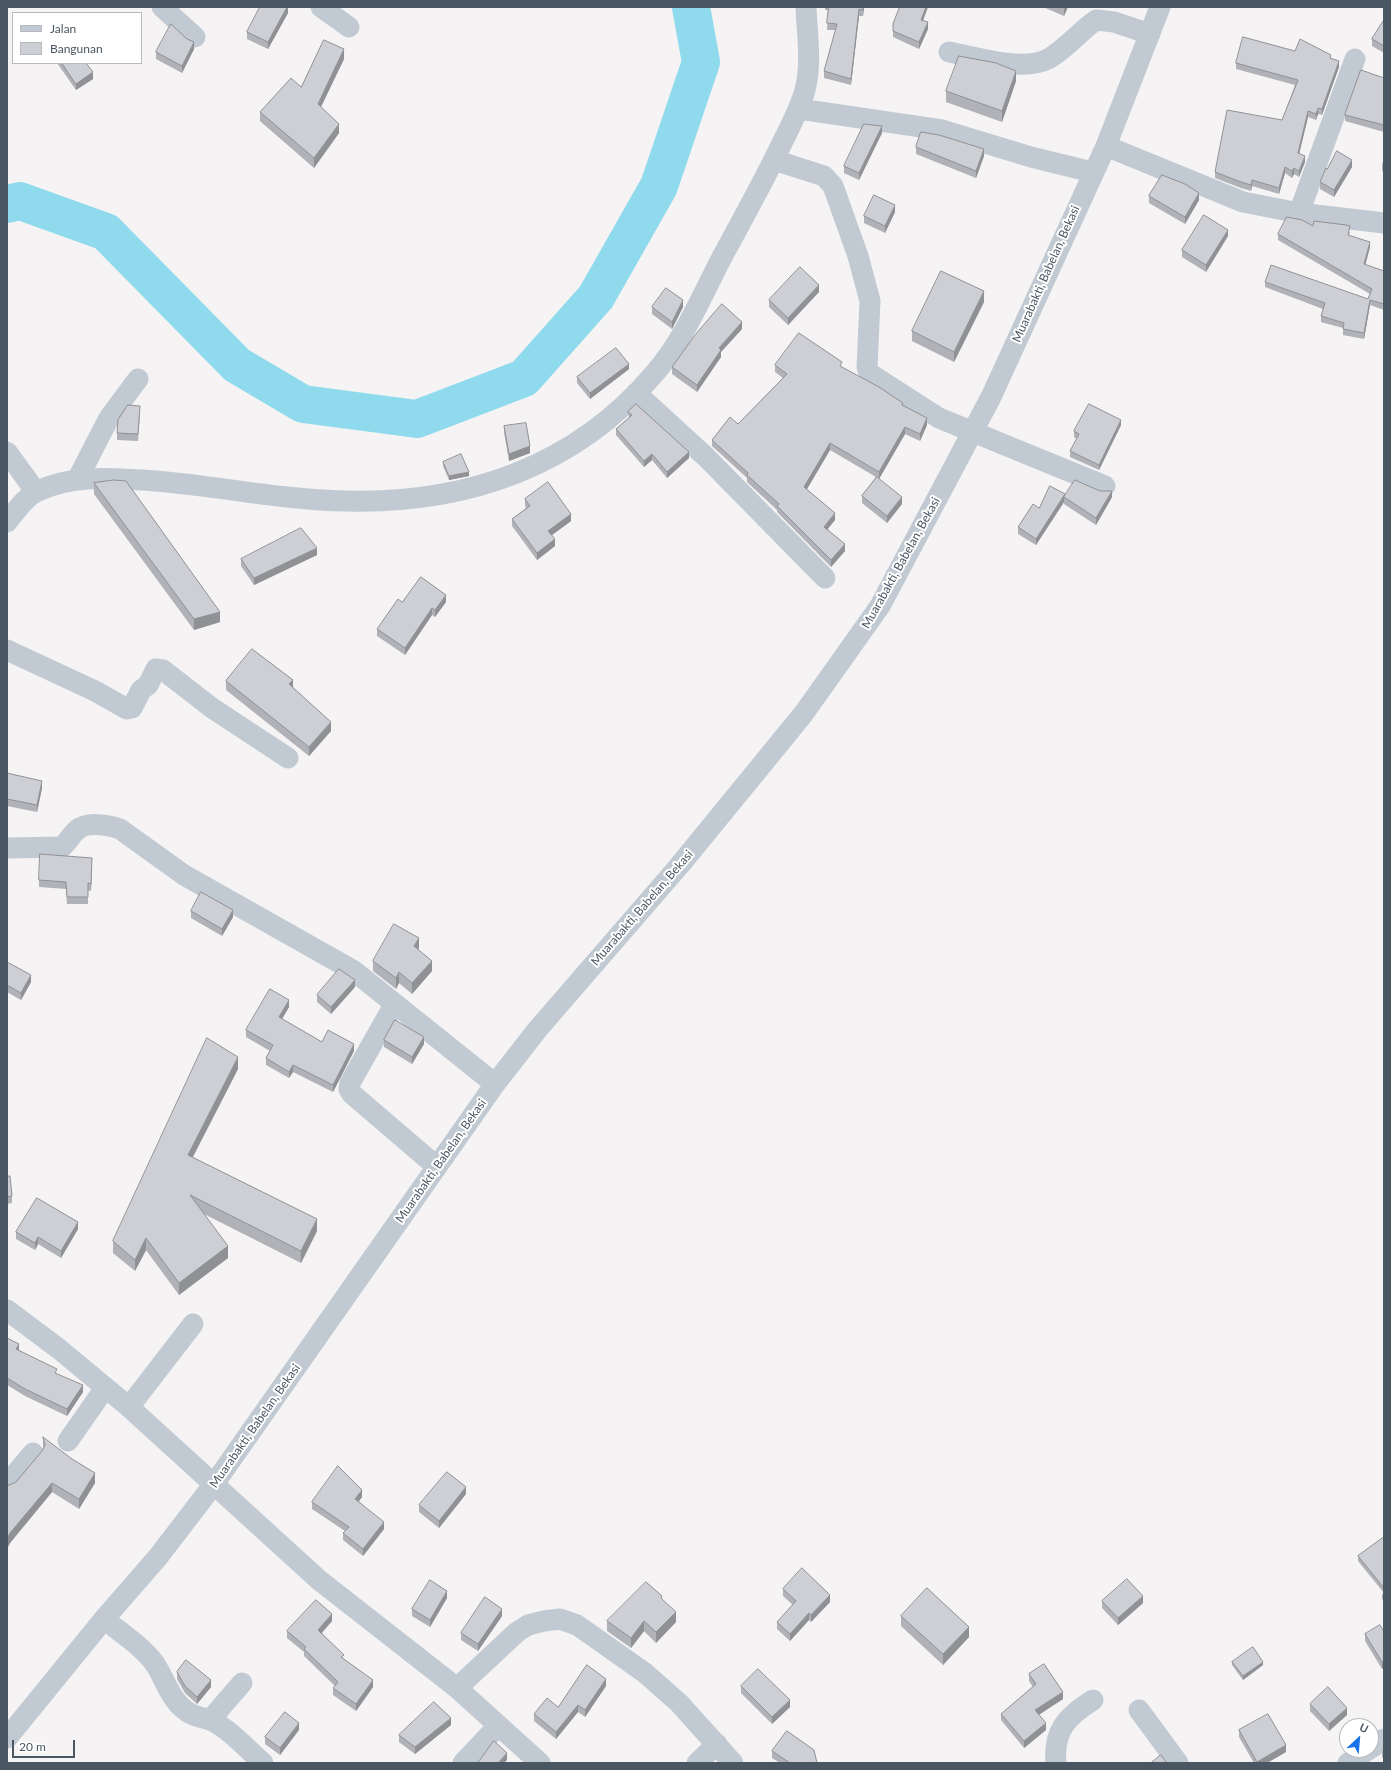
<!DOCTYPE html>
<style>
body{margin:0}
#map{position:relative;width:1391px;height:1770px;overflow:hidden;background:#f5f3f3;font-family:Lato,sans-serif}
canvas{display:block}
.frame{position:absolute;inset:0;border:8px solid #4a5661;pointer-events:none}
.legend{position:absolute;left:12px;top:12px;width:130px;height:52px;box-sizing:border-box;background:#fff;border:1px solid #b7bbc0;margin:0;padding:5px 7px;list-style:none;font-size:12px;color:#4a5661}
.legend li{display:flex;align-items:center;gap:8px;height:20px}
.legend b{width:20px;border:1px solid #b7bbc0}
.north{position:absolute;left:1339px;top:1718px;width:40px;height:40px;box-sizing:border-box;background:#fff;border:1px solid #b7bbc0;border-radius:50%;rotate:26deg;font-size:11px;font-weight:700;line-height:16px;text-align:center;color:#4a5661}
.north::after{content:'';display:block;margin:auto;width:14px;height:18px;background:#1a73e8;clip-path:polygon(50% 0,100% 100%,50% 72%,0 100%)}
.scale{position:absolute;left:12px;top:1740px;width:63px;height:18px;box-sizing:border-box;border:2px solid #4a5661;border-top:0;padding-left:5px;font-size:12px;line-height:14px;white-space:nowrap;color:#4a5661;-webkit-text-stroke:3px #fff;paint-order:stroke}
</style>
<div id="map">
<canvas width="1391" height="1770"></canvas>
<div class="frame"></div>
<ul class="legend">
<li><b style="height:5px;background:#c1cad2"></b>Jalan</li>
<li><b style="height:11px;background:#cdcfd5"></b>Bangunan</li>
</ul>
<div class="north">U</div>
<div class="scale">20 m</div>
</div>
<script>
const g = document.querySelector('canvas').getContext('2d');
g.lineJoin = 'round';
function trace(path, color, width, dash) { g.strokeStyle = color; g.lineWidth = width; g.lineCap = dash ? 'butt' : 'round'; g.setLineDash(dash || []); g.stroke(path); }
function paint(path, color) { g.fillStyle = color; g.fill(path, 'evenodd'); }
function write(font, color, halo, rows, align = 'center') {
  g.font = font + ' Lato,sans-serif'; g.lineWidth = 4; g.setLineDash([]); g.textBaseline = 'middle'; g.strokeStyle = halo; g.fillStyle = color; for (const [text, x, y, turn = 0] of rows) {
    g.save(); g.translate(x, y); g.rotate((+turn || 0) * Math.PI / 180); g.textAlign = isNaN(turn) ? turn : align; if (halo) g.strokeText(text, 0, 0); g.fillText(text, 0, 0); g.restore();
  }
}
trace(new Path2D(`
 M7 204 20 201 106 232 237 365 303 404 417 419 524 378 596 297 659 186 701 62 691 7`), '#90daee', 38);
trace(new Path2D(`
 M162 7 195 37
 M321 7 349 27
 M949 52C976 57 1023 72 1048 59 1066 49 1079 32 1096 20L1114 22 1150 34
 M799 109 942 130 1031 157 1092 172
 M1106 146 1243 202 1299 213 1384 223
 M774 160 824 176 833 186 858 256 870 301 867 367 869 373 939 418 1105 486
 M1299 213 1355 59
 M636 393 706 457 825 578
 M7 452 36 492
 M78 478 109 418 138 379
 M7 522C16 511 25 497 38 491 72 475 106 478 142 480 210 484 278 500 346 501 466 504 575 467 654 374 683 341 701 298 721 259 742 220 764 181 783 141 791 125 800 108 805 90 812 64 807 34 806 7
 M7 650 95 691 127 709 132 708 141 690 148 685 156 669 163 670 212 708 288 758
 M7 848 62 847C68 842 71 835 77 830 86 821 109 825 120 829L184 875 354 971 495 1084
 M394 1005 350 1083 349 1089 352 1094 436 1166
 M7 1310 59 1349 129 1407 319 1580 457 1688 540 1763
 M129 1407 193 1324
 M68 1441 105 1388
 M7 1484 33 1453
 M104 1619C121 1633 142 1646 155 1664 165 1679 170 1699 185 1710 193 1717 202 1717 210 1720 230 1729 247 1749 263 1763
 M457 1688 517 1632 528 1625 544 1621 560 1619 577 1625 645 1673 679 1703 733 1763
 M1139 1710 1178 1763
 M210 1720 242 1683
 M7 1738 104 1619 158 1557 214 1484 495 1084 537 1030 679 866 760 767 804 713 880 606 991 397 1106 146 1160 7
 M1371 1748 1384 1739
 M463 1763 498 1726
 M697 1763 717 1744
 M1056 1763C1053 1731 1067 1716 1093 1700
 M1348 1763 1368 1750`), '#c1cad2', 21);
paint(new Path2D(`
 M288 7V13L268 49 247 39V32Z
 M825 7H864L863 16H859L851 85 824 78V71L836 30H827L828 10H825Z
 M899 7H928L923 20 928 29 919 49 893 37V24L900 7Z
 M1043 7H1068L1064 16Z
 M1384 20V53L1372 46V39Z
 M194 49 182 73 156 59V52Z
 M1295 51 1331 58 1339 67 1322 115 1318 114 1316 120 1308 117 1299 153 1305 162 1299 177 1294 174 1292 178 1285 173 1279 194 1252 186 1251 191 1241 188 1215 178V172L1282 120 1295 85 1236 69V63Z
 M344 59 321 107 339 133 314 168 260 121V112L301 87Z
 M57 63H86L93 79 76 90Z
 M1384 78V132L1345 121V115Z
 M1016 81 1002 122 946 102V91Z
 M882 133 859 180 844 173V166Z
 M916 147 984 156 976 178 916 154Z
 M1384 160V172L1382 171V164Z
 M1352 167 1334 197 1320 189V182L1327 169Z
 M1149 196 1199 200 1185 224 1149 203Z
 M895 212 885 233 864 223V216Z
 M1313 226 1350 232 1349 235 1370 247 1365 265 1384 271V310L1370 305 1364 339 1343 335V328L1321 322V316L1323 309 1265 287V282L1368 299 1370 294 1278 240V234Z
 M1228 236 1206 272 1182 257V250Z
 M819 292 788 325 769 307V300Z
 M984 302 954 362 912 341V331Z
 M652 307H683L672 329 652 314Z
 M742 329 721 352V357L697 392 672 374V367Z
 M775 365 842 367 903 405 927 425 920 441 905 434 879 479 902 504 887 523 862 503V496L876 477 830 450 807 489 835 520 828 529 845 551 831 567 777 512V510L747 482V478L712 446V440L738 424 783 378 775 372Z
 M629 369 590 399 577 383V377Z
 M628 412 689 458 667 478 652 460 644 467 616 435V429L629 418Z
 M140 413 138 441 117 440V433Z
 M1121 425 1099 470 1070 457V451L1077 439 1074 437V431Z
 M504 426 530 453 509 461 504 433Z
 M443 462 469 476 449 480 443 466Z
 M94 483 220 622 194 630 94 494Z
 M1065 495 1112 497 1096 525 1064 504V502L1036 545 1018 534V527L1039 508Z
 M525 499 571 521 552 535 555 546 537 560 512 526V519L526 508 525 506Z
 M317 555 254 585 241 566V559Z
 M402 602H446L435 617 432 615 405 655 377 636V629Z
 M226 681 293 687 331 731 309 756 226 690Z
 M7 773 42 788 37 812 7 806Z
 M92 865 91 891 88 890V904H67L66 889 39 887V880Z
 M191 911 233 917 222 936 191 918Z
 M419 948 418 950 432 971 412 994 399 983 396 989 373 971V961Z
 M7 962 31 982 21 1000 7 992Z
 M355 987 331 1014 317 1002V995Z
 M289 1007 282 1019 322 1042 354 1051 333 1092 293 1072 289 1078 266 1065V1058L270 1051 246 1037V1030Z
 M384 1040 424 1044 412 1064 384 1047Z
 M238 1069 193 1157 317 1231 301 1263 204 1214 228 1258 179 1295 146 1250 135 1271 113 1253V1241Z
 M7 1176 12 1196V1203L7 1204Z
 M78 1229 61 1258 38 1244 35 1250 16 1239V1232Z
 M7 1338 19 1350 57 1374 83 1392 67 1416 25 1396 7 1385Z
 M43 1437 95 1483 79 1509 52 1492 10 1543 7 1549V1486L16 1482 42 1451 43 1449Z
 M466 1494 439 1528 419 1512V1505Z
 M362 1497 359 1501 384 1529 363 1556 343 1540V1533L345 1531 312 1509V1502Z
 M1384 1537V1602L1382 1599V1594L1384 1593 1358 1561V1556Z
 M783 1589 830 1602 811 1622 809 1620 790 1641 777 1629V1622L793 1605 783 1596Z
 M447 1598 430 1627 412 1616V1609Z
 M662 1600 676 1622 656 1643 644 1631 631 1648 607 1631V1621Z
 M1102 1601 1143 1603 1118 1625 1102 1608Z
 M502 1616 478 1651 461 1640V1633Z
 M901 1616 969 1637 943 1665 901 1626Z
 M332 1621 322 1633 344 1659 373 1687 356 1711 333 1695V1688L335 1686 304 1656V1652L287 1638V1631Z
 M1384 1632 1382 1669 1365 1641V1634Z
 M1232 1662 1263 1665 1243 1680 1232 1665Z
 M177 1672 211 1687 197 1704 185 1693 177 1679Z
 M1029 1674 1063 1699 1039 1715 1046 1730 1024 1748 1001 1720V1714L1033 1687 1029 1681Z
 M606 1686 585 1717 578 1712 556 1739 534 1721V1714L558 1707Z
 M741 1686 790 1707 772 1724 741 1693Z
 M1310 1704 1347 1715 1329 1731 1310 1711Z
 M451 1725 415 1754 399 1742V1735Z
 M299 1730 280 1755 265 1744V1737Z
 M1239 1730 1286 1752 1267 1763H1254L1239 1737Z
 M1384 1749V1759L1382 1757V1750Z
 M772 1751 817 1763H780L772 1758Z`), '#b0b2b7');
paint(new Path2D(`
 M287 7H288V13L268 49V42Z
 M863 7H864L863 16Z
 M926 7H928L921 26V20Z
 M1065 7H1068L1064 16V9Z
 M859 9V16L851 85V79Z
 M928 22V29L919 49V42Z
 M194 42V49L182 73V66Z
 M344 49V59L318 113V104Z
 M1339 61V67L1322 115V109Z
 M1016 71V81L1002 122V111Z
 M93 72V79L76 90V84Z
 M1318 108V114L1316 120V114Z
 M1308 111V117L1298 159V153Z
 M339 124V133L314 168V158Z
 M882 126V133L859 180V173Z
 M984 149V156L976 178V171Z
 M1305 156V162L1299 177V171Z
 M1352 160V167L1334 197V190Z
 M1285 167V173L1279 194V188Z
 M1294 168V174L1292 178V171Z
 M1252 180V186L1251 191V185Z
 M1199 193V200L1185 224V217Z
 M895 205V212L885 233V226Z
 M1228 230V236L1206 272V265Z
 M1370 242V247L1364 270V264Z
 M819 285V292L788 325V318Z
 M984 291V302L954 362V352Z
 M683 300V307L672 329V322Z
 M1370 300V305L1364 339V333Z
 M742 322V329L721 352V357L697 392V385L719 348Z
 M629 364V369L590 399V393Z
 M927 418V425L920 441V434Z
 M1121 420V425L1099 470V465Z
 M905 427V434L879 479V472Z
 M830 443V450L804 494V487Z
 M530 446V453L509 461V454Z
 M689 452V458L667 478V472Z
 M652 454V460L644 467V461Z
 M469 472V476L449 480V476Z
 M1112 491V497L1096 525V518Z
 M1065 494V498L1064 497V502L1036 545V539Z
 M902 497V504L887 523V516Z
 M835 513V520L824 533V527Z
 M571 514V521L548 538V531Z
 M555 539V546L537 560V553Z
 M845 544V551L831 567V560Z
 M317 548V555L254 585V578Z
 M446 595V602L435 617V610Z
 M432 608V615L405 655V648Z
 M220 612V622L194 630V619Z
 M293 680V689L289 684Z
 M331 722V731L309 756V747Z
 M42 781V788L37 812V805Z
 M92 858V865L91 891V884Z
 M233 910V917L222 936V929Z
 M419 938V948L414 956V946Z
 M432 961V971L412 994V983Z
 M399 972V983L396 989V978Z
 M31 975V982L21 1000V993Z
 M355 980V987L331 1014V1007Z
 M289 1000V1007L279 1024V1017Z
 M424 1037V1044L412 1064V1057Z
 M354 1044V1051L333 1092V1085Z
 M238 1057V1069L188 1166V1155Z
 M293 1065V1072L289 1078V1072Z
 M317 1219V1231L301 1263V1251Z
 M78 1222V1229L61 1258V1251Z
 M38 1237V1244L35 1250V1243Z
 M146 1238V1250L135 1271V1260Z
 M228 1246V1258L179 1295V1283Z
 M19 1344V1351L16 1349Z
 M83 1385V1392L67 1416V1409Z
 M95 1473V1483L79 1509V1499Z
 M52 1483V1492L10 1543 7 1549V1539L10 1533Z
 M466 1487V1494L439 1528V1521Z
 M362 1490V1497L355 1506V1499Z
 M384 1522V1529L363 1556V1549Z
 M447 1591V1598L430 1627V1620Z
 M830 1595V1602L811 1622V1615Z
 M1143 1596V1603L1118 1625V1618Z
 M502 1609V1616L478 1651V1644Z
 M676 1612V1622L656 1643V1632Z
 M809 1613V1620L790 1641V1634Z
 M332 1614V1621L318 1637V1630Z
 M644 1621V1631L631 1648V1638Z
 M969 1627V1637L943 1665V1654Z
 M1384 1661V1668L1382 1669V1662Z
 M1263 1662V1665L1243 1680V1676Z
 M606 1679V1686L585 1717V1710Z
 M211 1680V1687L197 1704V1697Z
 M373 1680V1687L356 1711V1704Z
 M1063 1692V1699L1035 1717V1710Z
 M790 1700V1707L772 1724V1717Z
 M578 1705V1712L556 1739V1732Z
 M1347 1708V1715L1329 1731V1724Z
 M451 1718V1725L415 1754V1747Z
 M299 1723V1730L280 1755V1748Z
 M1046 1723V1730L1024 1748V1741Z
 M1286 1745V1752L1267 1763H1257V1762Z
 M507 1753V1760L504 1763H498Z`), '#909195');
const building = new Path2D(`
 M260 7H287L268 42 247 32Z
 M829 7H863V10L859 9 851 79 824 71 837 24 827 23Z
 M900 7H926L921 20 928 22 919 42 893 31V24Z
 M1384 20V46L1372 39Z
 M171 24 187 39 194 42 182 66 156 52Z
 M1243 37 1295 51 1300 39 1331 55 1330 58 1339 61 1322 109 1318 108 1316 114 1308 111 1298 153 1305 156 1299 171 1294 168 1292 171 1285 167 1279 188 1252 180 1251 185 1241 182 1215 172 1227 110 1282 120 1298 80 1236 63Z
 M324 40 344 49 318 104 339 124 314 158 260 112 291 78 301 87Z
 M959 56 996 63 1016 71 1002 111 946 91Z
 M62 63H86L93 72 76 84Z
 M1361 70 1384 78V125L1345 115Z
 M864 124 882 126 859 173 844 166Z
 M921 132 939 135 984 149 976 171 916 147Z
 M1337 151 1352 160 1334 190 1320 182 1326 168 1327 169Z
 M1162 175 1185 184 1199 193 1185 217 1149 196Z
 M874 195 895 205 885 226 864 216Z
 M1204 215 1228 230 1206 265 1182 250Z
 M1287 217 1302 220 1313 226 1314 221 1346 225 1350 226 1348 235 1370 242 1364 264 1384 271V304L1370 300 1364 333 1343 329 1344 323 1321 316 1325 303 1265 282 1271 265 1368 299 1372 289 1278 234Z
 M800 267 819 285 788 318 769 300Z
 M941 271 984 291 954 352 912 331Z
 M666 288 683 300 672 322 652 307Z
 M722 304 742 322 719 348 721 350 697 385 672 367 695 335Z
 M799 333 842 362 840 366 879 387 903 403 902 405 927 418 920 434 905 427 879 472 830 443 804 487 835 513 824 527 845 544 831 560 777 506 779 504 747 475 748 473 712 440 730 417 738 424 787 374 775 365Z
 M616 348 629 364 590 393 577 377Z
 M636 404 689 452 667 472 652 454 644 461 616 429 632 415 628 412Z
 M1089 404 1121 420 1099 465 1070 451 1079 434 1074 431Z
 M128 405 140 406 138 434 117 433 118 420Z
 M526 423 530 446 509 454 504 426Z
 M461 454 469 472 449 476 443 462Z
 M877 477 902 497 887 516 862 496Z
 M114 480 126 481 220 612 194 619 94 483Z
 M1075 480 1100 491H1112L1096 518 1064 497Z
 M548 482 571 514 548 531 555 539 537 553 512 519 530 506 525 499Z
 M1050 486 1065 494 1036 539 1018 527 1033 504 1039 508Z
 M301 528 317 548 254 578 241 559Z
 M421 577 446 595 435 610 432 608 405 648 377 629 398 599 402 602Z
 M252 649 293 680 289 684 331 722 309 747 226 681Z
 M7 773 42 781 37 805 7 799Z
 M40 854 92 858 91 884 88 883V897H67L66 882 39 880Z
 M201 892 233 910 222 929 191 911Z
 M394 924 419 938 414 946 432 961 412 983 399 972 396 978 373 961Z
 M7 962 31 975 21 993 7 985Z
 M339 969 355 980 331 1007 317 995Z
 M270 989 289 1000 279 1017 322 1042 328 1030 354 1044 333 1085 293 1065 289 1072 266 1058 273 1045 246 1030Z
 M395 1020 424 1037 412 1057 384 1040Z
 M207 1038 238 1057 188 1155 317 1219 301 1251 190 1195 228 1246 179 1283 146 1238 135 1260 113 1241Z
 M7 1176H10L12 1196 7 1197Z
 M37 1198 78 1222 61 1251 38 1237 35 1243 16 1232Z
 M7 1338 19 1344 16 1349 57 1369 55 1373 83 1385 67 1409 25 1389 7 1378Z
 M43 1437 72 1459 95 1473 79 1499 52 1483 10 1533 7 1539V1486L16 1482 42 1451 45 1445Z
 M338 1466 362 1490 355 1499 384 1522 363 1549 343 1533 349 1527 312 1502Z
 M447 1472 466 1487 439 1521 419 1505Z
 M1384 1537V1588L1358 1556Z
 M802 1568 830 1595 811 1615 809 1613 790 1634 777 1622 796 1601 783 1589Z
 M1127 1579 1143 1596 1118 1618 1102 1601Z
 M430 1580 447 1591 430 1620 412 1609Z
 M646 1582 662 1596 661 1598 676 1612 656 1632 644 1621 631 1638 607 1621Z
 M927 1588 969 1627 943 1654 901 1616Z
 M485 1597 502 1609 478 1644 461 1633Z
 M316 1600 332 1614 318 1630 344 1655 341 1657 373 1680 356 1704 333 1688 338 1682 304 1649 306 1647 287 1631Z
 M1380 1625 1384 1632V1661L1382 1662 1365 1634Z
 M1253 1647 1263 1662 1243 1676 1232 1662Z
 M186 1660 211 1680 197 1697 185 1686 177 1672Z
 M1044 1664 1063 1692 1035 1710 1046 1723 1024 1741 1001 1714 1036 1684 1029 1674Z
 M587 1665 606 1679 585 1710 578 1705 556 1732 534 1714 547 1698 558 1707Z
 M758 1669 790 1700 772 1717 741 1686Z
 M1328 1687 1347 1708 1329 1724 1310 1704Z
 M434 1702 451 1718 415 1747 399 1735Z
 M285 1712 299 1723 280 1748 265 1737Z
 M1268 1714 1286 1745 1257 1762 1239 1730Z
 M787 1731 814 1750 817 1763H790L772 1751Z
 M494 1741 507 1753 498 1763H478Z
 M1161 1755 1167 1763H1151Z`);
paint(building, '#cdcfd5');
trace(building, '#909195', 1);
write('12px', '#4a5661', '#fff', [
 ["Muarabakti, Babelan, Bekasi",1046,274,-66],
 ["Muarabakti, Babelan, Bekasi",901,563,-61],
 ["Muarabakti, Babelan, Bekasi",642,908,-49],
 ["Muarabakti, Babelan, Bekasi",441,1161,-55],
 ["Muarabakti, Babelan, Bekasi",255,1426,-55]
]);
</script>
